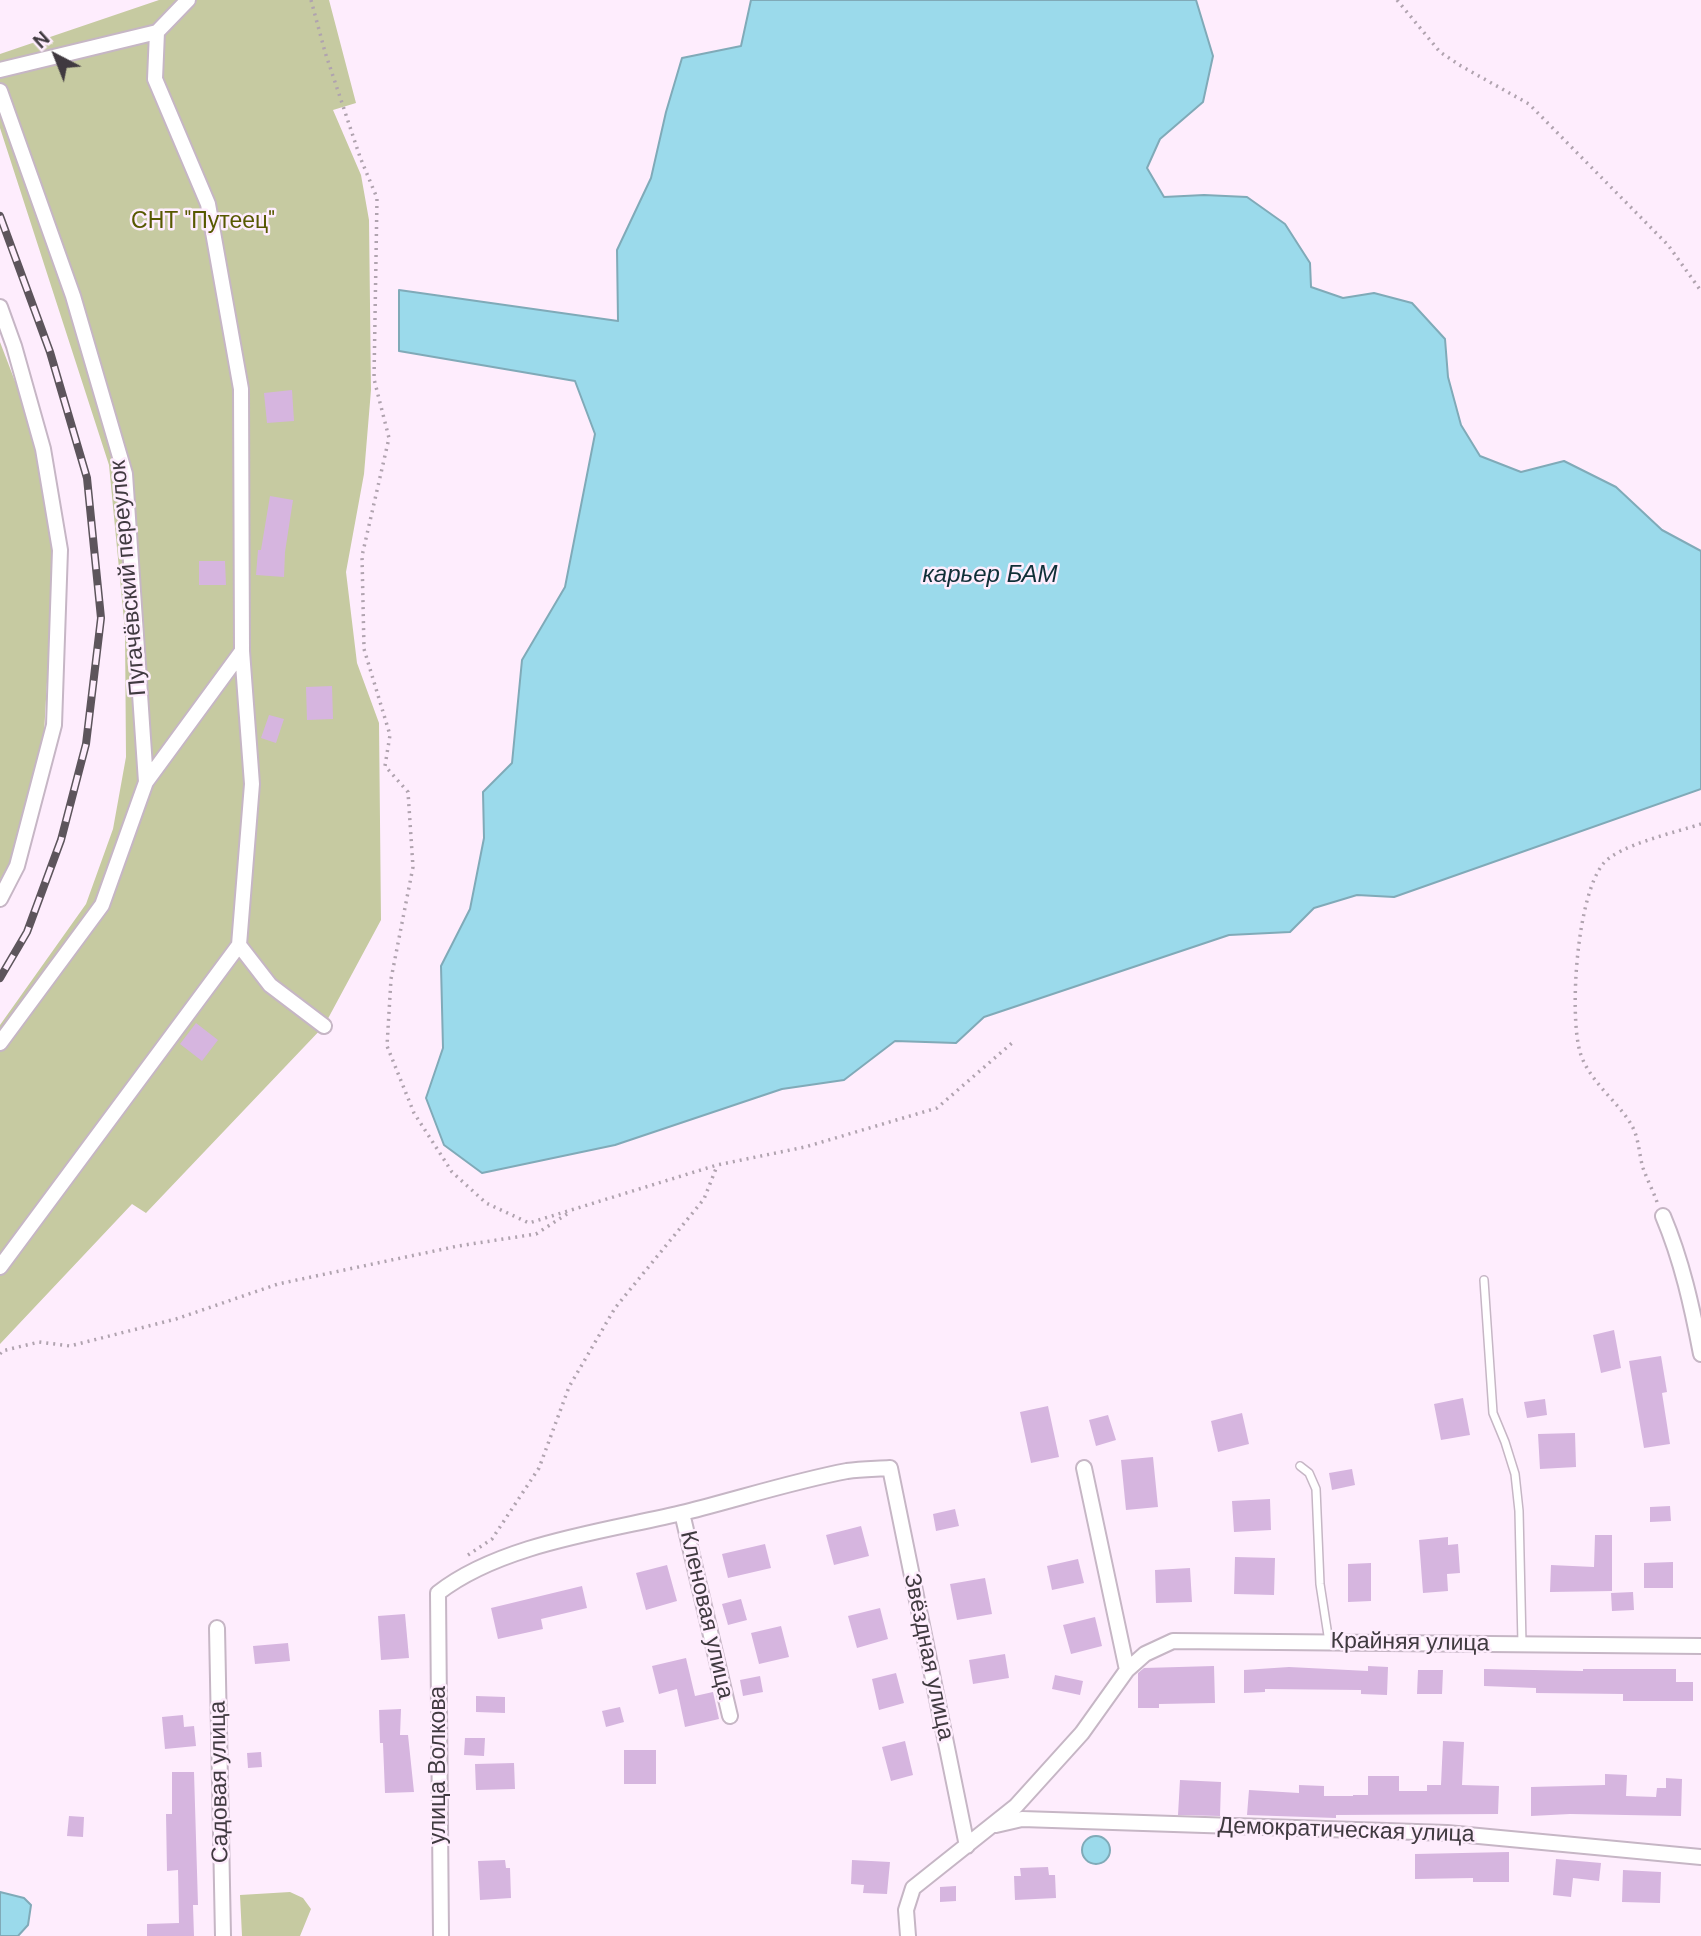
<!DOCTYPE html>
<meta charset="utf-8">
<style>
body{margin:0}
#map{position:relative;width:1701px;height:1936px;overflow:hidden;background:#feedfd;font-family:"DM Sans",sans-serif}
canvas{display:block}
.north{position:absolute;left:21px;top:21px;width:70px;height:70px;-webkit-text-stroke:5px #feedfd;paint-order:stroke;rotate:318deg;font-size:19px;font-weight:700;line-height:28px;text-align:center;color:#403a40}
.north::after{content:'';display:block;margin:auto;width:24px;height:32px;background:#403a40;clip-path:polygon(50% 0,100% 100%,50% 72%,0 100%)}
</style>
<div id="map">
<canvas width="1701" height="1936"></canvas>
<div class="north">N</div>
</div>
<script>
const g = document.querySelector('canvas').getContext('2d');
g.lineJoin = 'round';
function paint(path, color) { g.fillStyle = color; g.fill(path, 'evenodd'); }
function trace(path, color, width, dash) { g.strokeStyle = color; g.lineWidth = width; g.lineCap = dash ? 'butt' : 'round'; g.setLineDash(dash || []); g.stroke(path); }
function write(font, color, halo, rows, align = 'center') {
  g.font = font + ' "DM Sans",sans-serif'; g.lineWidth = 5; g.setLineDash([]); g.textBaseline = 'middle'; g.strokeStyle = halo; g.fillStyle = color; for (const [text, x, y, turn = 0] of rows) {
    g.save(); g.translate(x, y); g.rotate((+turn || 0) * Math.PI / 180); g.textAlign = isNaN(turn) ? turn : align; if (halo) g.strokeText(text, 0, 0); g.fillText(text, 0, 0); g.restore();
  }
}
paint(new Path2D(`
 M159 0H329L356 103 333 110 361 175 369 220 371 390 364 474 346 572 357 663 379 723 381 920 324 1026 146 1213 132 1204 0 1344V1025L86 904 113 829 126 757 125 631 109 465 0 128V54Z
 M0 342 29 418 54 559 44 734 9 864 0 880Z
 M290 1892 303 1898 311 1909 300 1936H242L240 1895Z`), '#c6caa1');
const water = new Path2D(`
 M751 0H1196L1213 56 1203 102 1160 139 1147 168 1164 197 1204 195 1247 197 1285 224 1310 263 1311 287 1343 298 1374 293 1412 303 1445 339 1448 377 1461 425 1480 456 1521 472 1564 461 1616 487 1662 530 1701 551V789L1394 897 1357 895 1314 908 1290 932 1229 935 984 1017 956 1043 895 1041 844 1080 782 1089 615 1145 482 1173 444 1145 426 1098 443 1048 441 966 470 909 484 838 483 792 512 763 522 660 565 587 595 434 575 381 399 351V290L618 321 617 250 651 178 666 112 682 58 741 46Z
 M1082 1850a14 14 0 1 1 28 0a14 14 0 1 1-28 0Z
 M0 1892 24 1898 31 1905 28 1925 18 1936H0Z`);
paint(water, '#9bdaeb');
trace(water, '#80aab8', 2);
paint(new Path2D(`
 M292 390 294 421 267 423 264 393Z
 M270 496 293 500 285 552 284 577 256 575 258 550H261Z
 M199 561H225L226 585H199Z
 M332 686 333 719 307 720 306 687Z
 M269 715 284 719 276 743 261 738Z
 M196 1023 218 1040 202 1061 180 1044Z
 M1614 1330 1621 1368 1601 1373 1593 1335Z
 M1661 1356 1667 1392 1662 1393 1670 1444 1644 1448 1629 1361Z
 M1463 1398 1470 1435 1441 1440 1434 1404Z
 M1545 1399 1547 1415 1527 1418 1524 1402Z
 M1048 1406 1059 1457 1031 1463 1020 1412Z
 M1242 1413 1249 1444 1218 1452 1211 1421Z
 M1108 1415 1116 1440 1096 1446 1089 1420Z
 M1575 1433 1576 1467 1540 1469 1538 1434Z
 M1153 1457 1158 1507 1126 1510 1121 1460Z
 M1352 1469 1355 1485 1332 1490 1329 1473Z
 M1270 1499 1271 1530 1234 1532 1232 1501Z
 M1670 1506 1671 1521 1650 1522V1507Z
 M955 1509 959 1526 936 1531 933 1514Z
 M861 1526 869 1556 834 1565 826 1535Z
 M1595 1535H1612V1591L1550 1592 1551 1565 1594 1567Z
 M1448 1537V1545L1458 1544 1460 1573 1447 1574 1448 1591 1423 1593 1419 1540Z
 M765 1544 771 1568 728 1578 722 1554Z
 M1235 1557 1275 1558 1274 1595 1234 1594Z
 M1078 1559 1084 1583 1052 1590 1047 1566Z
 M1673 1562V1588H1644V1563Z
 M1371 1563V1601L1348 1602V1564Z
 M667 1565 677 1601 646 1610 636 1573Z
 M1190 1568 1192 1602 1156 1603 1155 1570Z
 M985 1578 992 1614 957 1620 950 1584Z
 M582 1586 587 1608 541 1619 543 1629 498 1639 491 1608Z
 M1633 1592 1634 1610 1612 1611 1611 1593Z
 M741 1599 747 1620 728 1625 722 1604Z
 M880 1608 888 1639 857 1648 848 1616Z
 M405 1614 409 1658 381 1660 378 1616Z
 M1095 1617 1102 1646 1071 1654 1063 1625Z
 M781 1626 789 1657 759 1664 751 1633Z
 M288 1643 290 1661 255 1664 253 1646Z
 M1005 1654 1009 1678 973 1684 969 1660Z
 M686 1658 695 1696 713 1692 719 1719 685 1727 677 1689 659 1694 652 1666Z
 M1214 1666 1215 1703 1159 1704V1708H1138V1673L1144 1668Z
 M1368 1666 1388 1667 1387 1695 1361 1694V1690L1265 1689V1692L1244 1693V1670L1289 1667 1368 1671Z
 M1484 1669 1583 1671V1669H1676V1682H1693V1701H1623V1694L1536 1693V1688L1484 1686Z
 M1418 1670H1443L1442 1694H1417Z
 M896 1673 904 1703 879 1710 872 1679Z
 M1055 1675 1083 1681 1080 1695 1052 1689Z
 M760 1676 763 1692 743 1696 740 1680Z
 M476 1696 505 1697V1713L476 1712Z
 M620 1707 624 1722 606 1727 602 1711Z
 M401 1709 400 1735H408L414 1792 385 1793 383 1743H380L379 1710Z
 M183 1715 184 1727 194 1726 196 1746 165 1749 162 1717Z
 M465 1738H485L484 1756 464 1755Z
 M905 1741 913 1775 891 1781 882 1747Z
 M1443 1741 1464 1742 1462 1785 1499 1786 1498 1814 1336 1815V1818L1247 1815 1249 1790 1299 1793V1785L1324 1786V1796H1353V1795H1368V1776H1399V1791H1427V1785H1441Z
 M624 1750H656V1784H624Z
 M261 1752 262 1767 248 1768 247 1753Z
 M514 1763 515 1789 476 1790 475 1764Z
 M172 1772H194L198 1905H193L194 1936H147V1924L179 1923 178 1870 167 1871 166 1814H172Z
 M1605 1774 1627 1775 1626 1796 1656 1797 1657 1788H1666V1778L1682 1779 1681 1816 1570 1814 1531 1816V1787L1605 1785Z
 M1180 1780 1221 1782 1220 1816 1178 1815Z
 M69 1816 84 1817 83 1837 67 1836Z
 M1509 1852V1882H1473V1878L1415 1879V1854Z
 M1556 1859 1601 1863 1599 1881 1573 1878 1571 1897 1553 1895Z
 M505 1860 506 1868H510L511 1898 480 1900 478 1861Z
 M852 1860 890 1862 887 1894 863 1893 864 1885 851 1884Z
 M1048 1867 1049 1875H1055L1056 1898 1015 1900 1014 1876H1021L1020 1868Z
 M1623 1870 1661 1872 1660 1903 1622 1902Z
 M956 1886V1901L940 1902V1887Z`), '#d6b5df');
const lane = new Path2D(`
 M1484 1280 1493 1413 1505 1442 1515 1474 1519 1511 1522 1644
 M1300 1466 1309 1473 1316 1489 1320 1584 1329 1642`);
const street = new Path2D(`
 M0 70 157 32 188 0
 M0 91 73 296 125 474 146 782 102 905 0 1043
 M0 307 14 346 43 449 60 550 54 725 17 866 0 899
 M146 782 242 651
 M239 945 270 985 324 1026
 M1663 1216C1682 1261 1692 1307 1701 1354
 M0 1267 239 945 252 784 242 651 241 389 208 204 155 79 157 32
 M1084 1468 1127 1670
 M682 1513 730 1716
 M217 1628 223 1936
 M996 1825 1022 1819 1447 1833 1701 1857
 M441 1936 438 1593C502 1543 608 1531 686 1512 738 1499 794 1481 847 1471 861 1469 875 1469 890 1468L967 1846
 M908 1936 906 1910 913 1888 1016 1806 1082 1733 1127 1670 1145 1654 1173 1641 1701 1646`);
trace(lane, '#c6b6c5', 10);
trace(street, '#c6b6c5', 18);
trace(new Path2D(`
 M311 0 325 52 360 157 377 198 374 379 389 438 362 556 364 649 390 735 385 766 408 792 413 867 391 979 387 1046 414 1113 452 1172 486 1203 529 1223 717 1165 805 1147 937 1108 1012 1043
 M1397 0 1440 52 1461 66 1529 104 1668 245 1701 291
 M1657 1202C1653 1191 1647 1179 1643 1168 1639 1155 1639 1138 1632 1126 1619 1102 1589 1082 1580 1052 1569 1013 1577 896 1603 864 1618 845 1677 832 1701 824
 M0 1354 2 1351 39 1342 70 1346 176 1319 278 1284 458 1246 536 1234 570 1212
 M468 1555 492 1539 539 1468 569 1387 615 1308 704 1199 717 1166`), '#b0a3af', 3.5, [2, 5]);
trace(lane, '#fff', 7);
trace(street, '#fff', 14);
const rail = new Path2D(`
 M0 216 50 352 87 478 101 618 86 744 61 840 27 932 0 978`);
trace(rail, '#5d555c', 8);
trace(rail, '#feedfd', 5, [16]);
write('23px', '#575901', '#feedfd', [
 ["СНТ \"Путеец\"",203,222]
]);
write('23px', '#403a40', '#feedfd', [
 ["Пугачёвский переулок",129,578,-95],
 ["Кленовая улица",706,1615,77],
 ["Крайняя улица",1410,1643,1],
 ["Звёздная улица",928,1657,78],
 ["улица Волкова",439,1765,-90],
 ["Садовая улица",220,1782,-91],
 ["Демократическая улица",1346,1831,2]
]);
write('italic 24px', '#0f2f37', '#feedfd', [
 ["карьер БАМ",990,576]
]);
</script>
